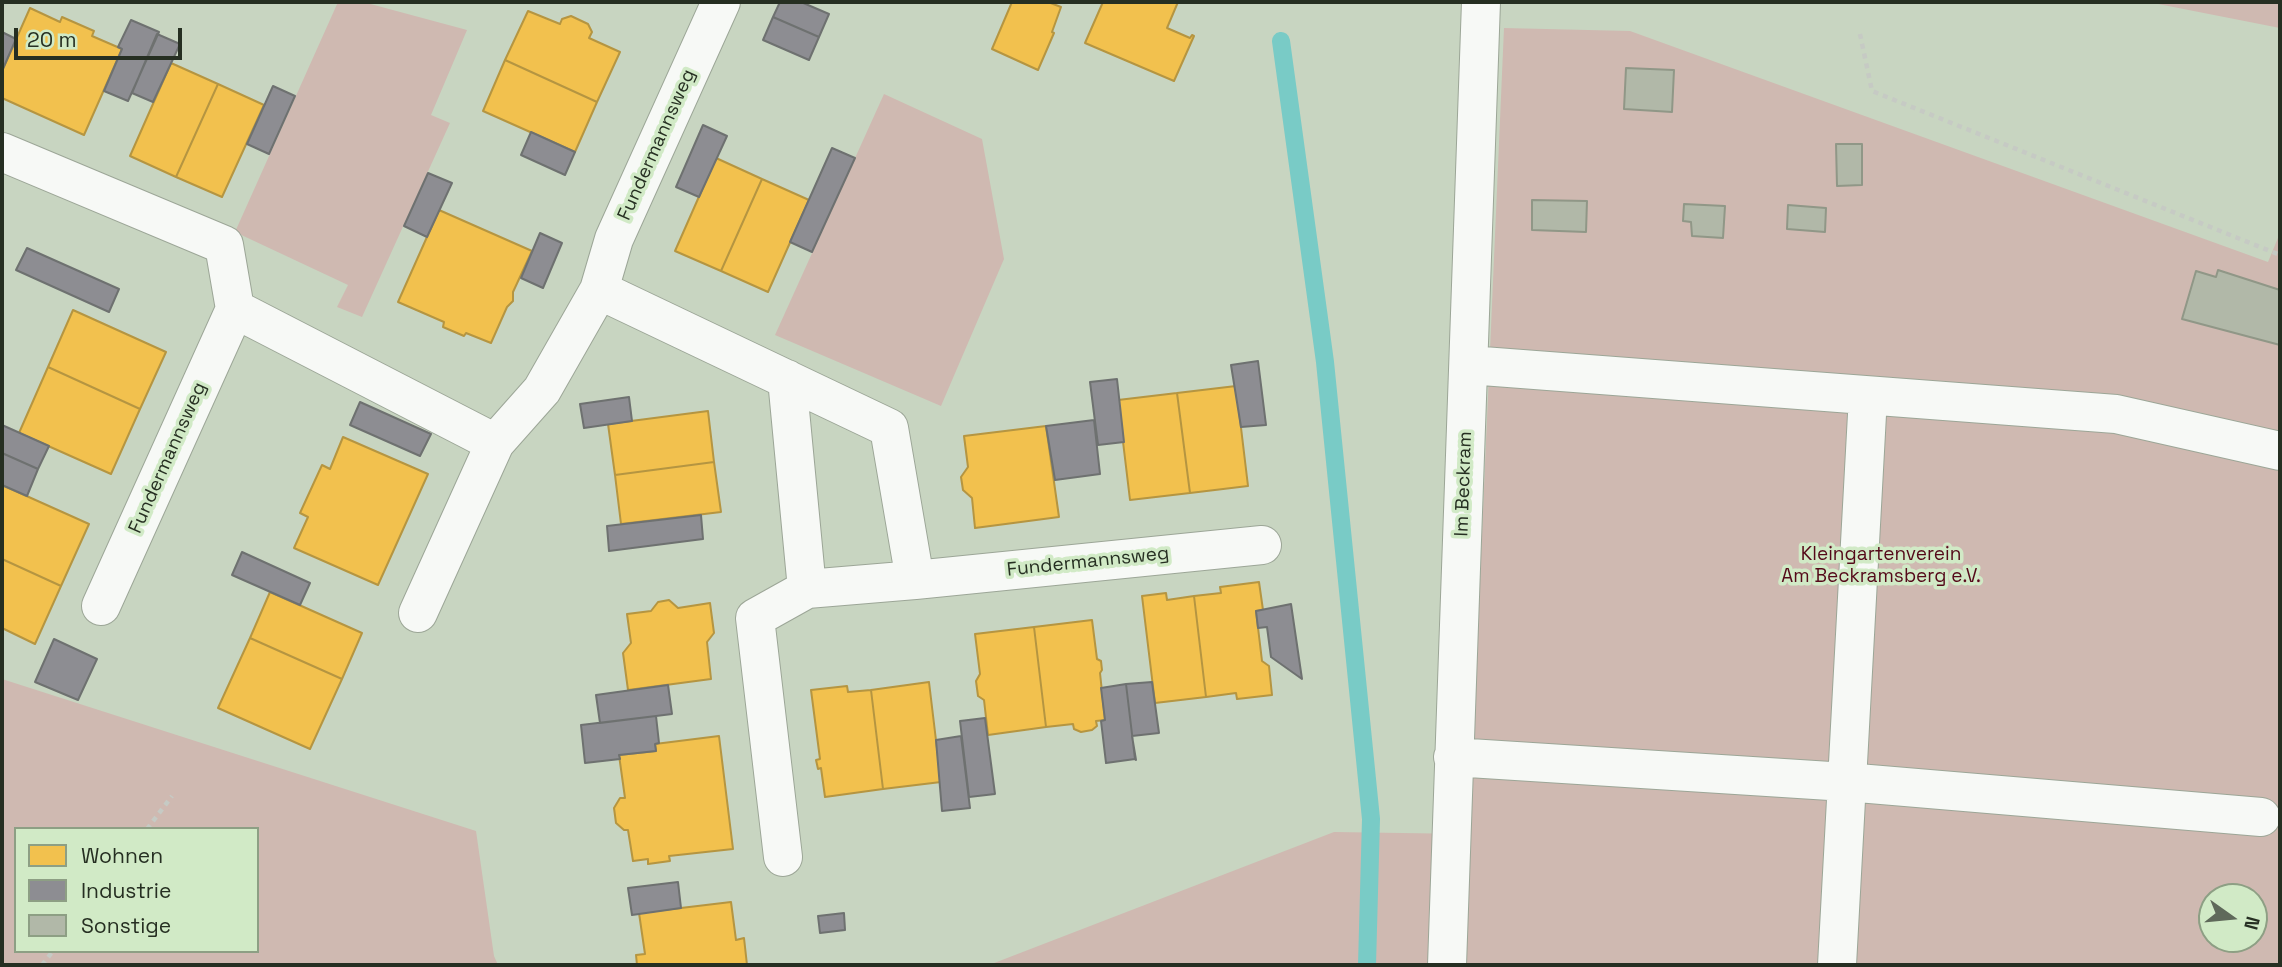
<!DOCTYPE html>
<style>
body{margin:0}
#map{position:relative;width:2282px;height:967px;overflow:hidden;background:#c8d5c1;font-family:"Space Grotesk",sans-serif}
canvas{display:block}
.frame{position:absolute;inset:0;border:4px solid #262f22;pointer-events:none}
.legend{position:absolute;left:14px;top:827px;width:245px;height:126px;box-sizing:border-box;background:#d1eac6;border:2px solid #8d9f84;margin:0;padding:9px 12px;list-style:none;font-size:21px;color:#262f22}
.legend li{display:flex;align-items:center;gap:14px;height:35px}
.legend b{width:35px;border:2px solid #8d9f84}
.north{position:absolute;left:2198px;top:883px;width:70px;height:70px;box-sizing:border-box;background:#d1eac6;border:2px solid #8d9f84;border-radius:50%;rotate:105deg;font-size:19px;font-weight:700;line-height:28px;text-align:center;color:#262f22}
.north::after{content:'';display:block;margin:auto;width:24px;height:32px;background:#5f695a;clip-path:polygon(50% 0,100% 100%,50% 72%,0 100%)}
.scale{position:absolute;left:14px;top:28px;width:168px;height:32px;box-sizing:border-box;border:4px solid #262f22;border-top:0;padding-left:9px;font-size:21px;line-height:24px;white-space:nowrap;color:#262f22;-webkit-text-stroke:5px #d1eac6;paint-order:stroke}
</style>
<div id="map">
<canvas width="2282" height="967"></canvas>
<div class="frame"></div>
<ul class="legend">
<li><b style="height:19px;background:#f2c14e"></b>Wohnen</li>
<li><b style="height:19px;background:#8d8d92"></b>Industrie</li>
<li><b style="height:19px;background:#b1b8a8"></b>Sonstige</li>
</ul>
<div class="north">N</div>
<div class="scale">20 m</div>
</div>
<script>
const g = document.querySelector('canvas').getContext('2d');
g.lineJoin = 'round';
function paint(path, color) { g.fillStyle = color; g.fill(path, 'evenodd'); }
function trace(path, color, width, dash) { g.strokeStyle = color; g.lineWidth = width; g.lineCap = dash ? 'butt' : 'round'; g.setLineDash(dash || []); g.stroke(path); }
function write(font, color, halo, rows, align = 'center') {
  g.font = font + ' "Space Grotesk",sans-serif'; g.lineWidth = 7; g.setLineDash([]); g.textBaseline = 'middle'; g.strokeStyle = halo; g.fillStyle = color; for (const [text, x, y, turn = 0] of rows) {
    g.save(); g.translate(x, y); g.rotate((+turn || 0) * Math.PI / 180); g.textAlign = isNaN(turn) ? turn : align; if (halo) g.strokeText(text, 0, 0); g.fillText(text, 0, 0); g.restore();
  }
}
paint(new Path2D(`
 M338 2H363L467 30 431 115 450 123 362 317 337 307 348 285 235 232Z
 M2148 2H2280V28Z
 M1504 28 1630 31 2268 262 2280 233V965H989L1334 832 1469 834ZM2212 897H2254V939H2212Z
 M884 94 982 139 1004 259 941 406 775 335Z
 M2 679 476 831 494 956 498 965H2ZM16 829H257V951H16Z`), '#cfb9b1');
const homes = new Path2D(`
 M1012 2H1048L1061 7 1052 32 1054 33 1038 70 992 49Z
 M1103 2H1178L1167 28 1190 38 1192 35 1194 36 1174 81 1085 43Z
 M30 8 60 22 62 17 94 31 92 36 122 49 84 135 2 98V71Z
 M528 11 560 24 562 19 571 16 588 24 592 32 589 38 620 52 597 102 505 60Z
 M505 60 597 102 575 152 483 111Z
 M171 63 218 84 176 177 130 156Z
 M218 84 264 105 222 197 176 177Z
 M716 158 762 179 721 271 675 251Z
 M762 179 809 200 768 292 721 271Z
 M439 210 532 251 513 292V301L507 307 491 343 466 333 464 336 443 327 444 322 398 302Z
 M73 310 166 352 140 409 48 367Z
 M48 367 140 409 111 474 19 433Z
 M1236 386 1248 486 1190 493 1177 393Z
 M1177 393 1190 493 1130 500 1118 400Z
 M708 411 714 462 615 475 608 424Z
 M1046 426 1059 517 975 528 972 498 963 490 961 477 968 467 964 436Z
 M343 437 428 474 378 585 294 548 308 517 300 513 322 465 330 469Z
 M714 462 721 512 621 524 615 475Z
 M2 485 89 524 61 586 2 559Z
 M2 559 61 586 35 644 2 628Z
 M1259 582 1263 610 1256 611 1262 661 1269 666 1272 695 1237 699 1236 693 1206 697 1194 596 1221 593 1220 587Z
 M270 592 362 633 342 679 250 638Z
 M1166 593 1167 600 1194 596 1206 697 1155 703 1142 596Z
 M669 600 678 608 710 603 714 633 707 642 711 679 628 690 623 653 631 643 627 614 651 611 658 602Z
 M1092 620 1097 659 1101 661 1102 670 1100 673 1105 720 1096 721 1097 726 1092 730 1081 732 1074 729 1073 724 1046 727 1034 627Z
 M1034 627 1046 727 988 735 984 700 978 696 976 681 980 674 975 634Z
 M250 638 342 679 310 749 218 708Z
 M929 682 941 782 883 789 871 690Z
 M847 686 848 692 871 690 883 789 825 797 821 768 818 769 816 760 820 759 811 690Z
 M719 736 733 849 669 856 670 861 648 864V859L633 861 628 830H624L616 823 614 808 620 798H625L619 755 656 751 655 744Z
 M731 902 736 940 744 938 747 965H637L636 955 645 954 639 913Z`);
paint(homes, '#f2c14e');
trace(homes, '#b59541', 2);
const industry = new Path2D(`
 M780 2H801L829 14 819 37 773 17Z
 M773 17 819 37 809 60 763 40Z
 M131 20 159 32 128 101 104 91 122 49 118 47Z
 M2 32 16 39 2 71Z
 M157 34 180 44 153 102 132 93Z
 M273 86 295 96 269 154 247 144Z
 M703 125 727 136 699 197 676 187Z
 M531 132 575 152 565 175 521 155Z
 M832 148 855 158 812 252 790 242Z
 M428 173 452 183 427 237 404 226Z
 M540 233 562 243 543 288 521 278Z
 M27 248 119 289 109 312 16 270Z
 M1258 361 1266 425 1241 427 1231 365Z
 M1117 379 1124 442 1098 445 1090 382Z
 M629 397 632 421 584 428 580 404Z
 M360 402 431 434 420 456 350 425Z
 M1094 420 1100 474 1055 480 1046 426Z
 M2 425 49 446 38 469 2 453Z
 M2 453 38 469 27 496 2 485Z
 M701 515 703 539 609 551 607 526Z
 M242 552 310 583 300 605 232 575Z
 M1291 604 1302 679 1271 657 1267 627 1258 628 1256 611Z
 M54 639 97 659 78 700 35 682Z
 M1152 682 1159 733 1132 736 1136 760 1135 759 1126 684Z
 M1126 684 1135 759 1106 763 1101 721 1105 720 1101 688Z
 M668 685 672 714 600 723 596 695Z
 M656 716 659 743 655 744 656 751 619 755 620 759 585 763 581 725Z
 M985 718 995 794 969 797 960 721Z
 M961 736 970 808 942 811 936 740Z
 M678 882 681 908 632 915 628 888Z
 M844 913 845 930 820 933 818 916Z`);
paint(industry, '#8d8d92');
trace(industry, '#6e7170', 2);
trace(new Path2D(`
 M1281 41 1325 362 1371 819 1367 965`), '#79cbc6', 18);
const building = new Path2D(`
 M1626 68 1674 70 1672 112 1624 109Z
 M1836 144H1862V185L1837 186Z
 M1532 200 1587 201 1586 232 1532 230Z
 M1684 204 1725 206 1723 238 1692 236 1691 222 1683 221Z
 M1788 205 1826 208 1825 232 1787 229Z
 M2218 270 2280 290V345L2182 319 2196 271 2216 277Z`);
paint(building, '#b1b8a8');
trace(building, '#909787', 2);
const minor = new Path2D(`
 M2 152 224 245 235 309 495 443 542 390 599 290 614 239 721 2
 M599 290 889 428 915 580 1262 545
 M1469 365 2116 414 2280 451
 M807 589 915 580
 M101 606 235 309
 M418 613 495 443
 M1453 757 1846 782 2261 817
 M783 857 755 618 807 589 787 379
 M1447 965 1481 2
 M1837 965 1868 396`);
trace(minor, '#9ca697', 40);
trace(new Path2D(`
 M1860 34 1872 91 2280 255
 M147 829 172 796
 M42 965 53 951`), '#c6cac4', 4.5, [5, 5]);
trace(minor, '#f7f9f6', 38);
write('19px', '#262f22', '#d1eac6', [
 ["Fundermannsweg",657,145,-66],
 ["Fundermannsweg",168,458,-66],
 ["Im Beckram",1464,484,-88],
 ["Fundermannsweg",1088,562,-6]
]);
write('19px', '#540919', '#d1eac6', [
 ["Kleingartenverein",1881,555],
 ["Am Beckramsberg e.V.",1881,577]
]);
</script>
